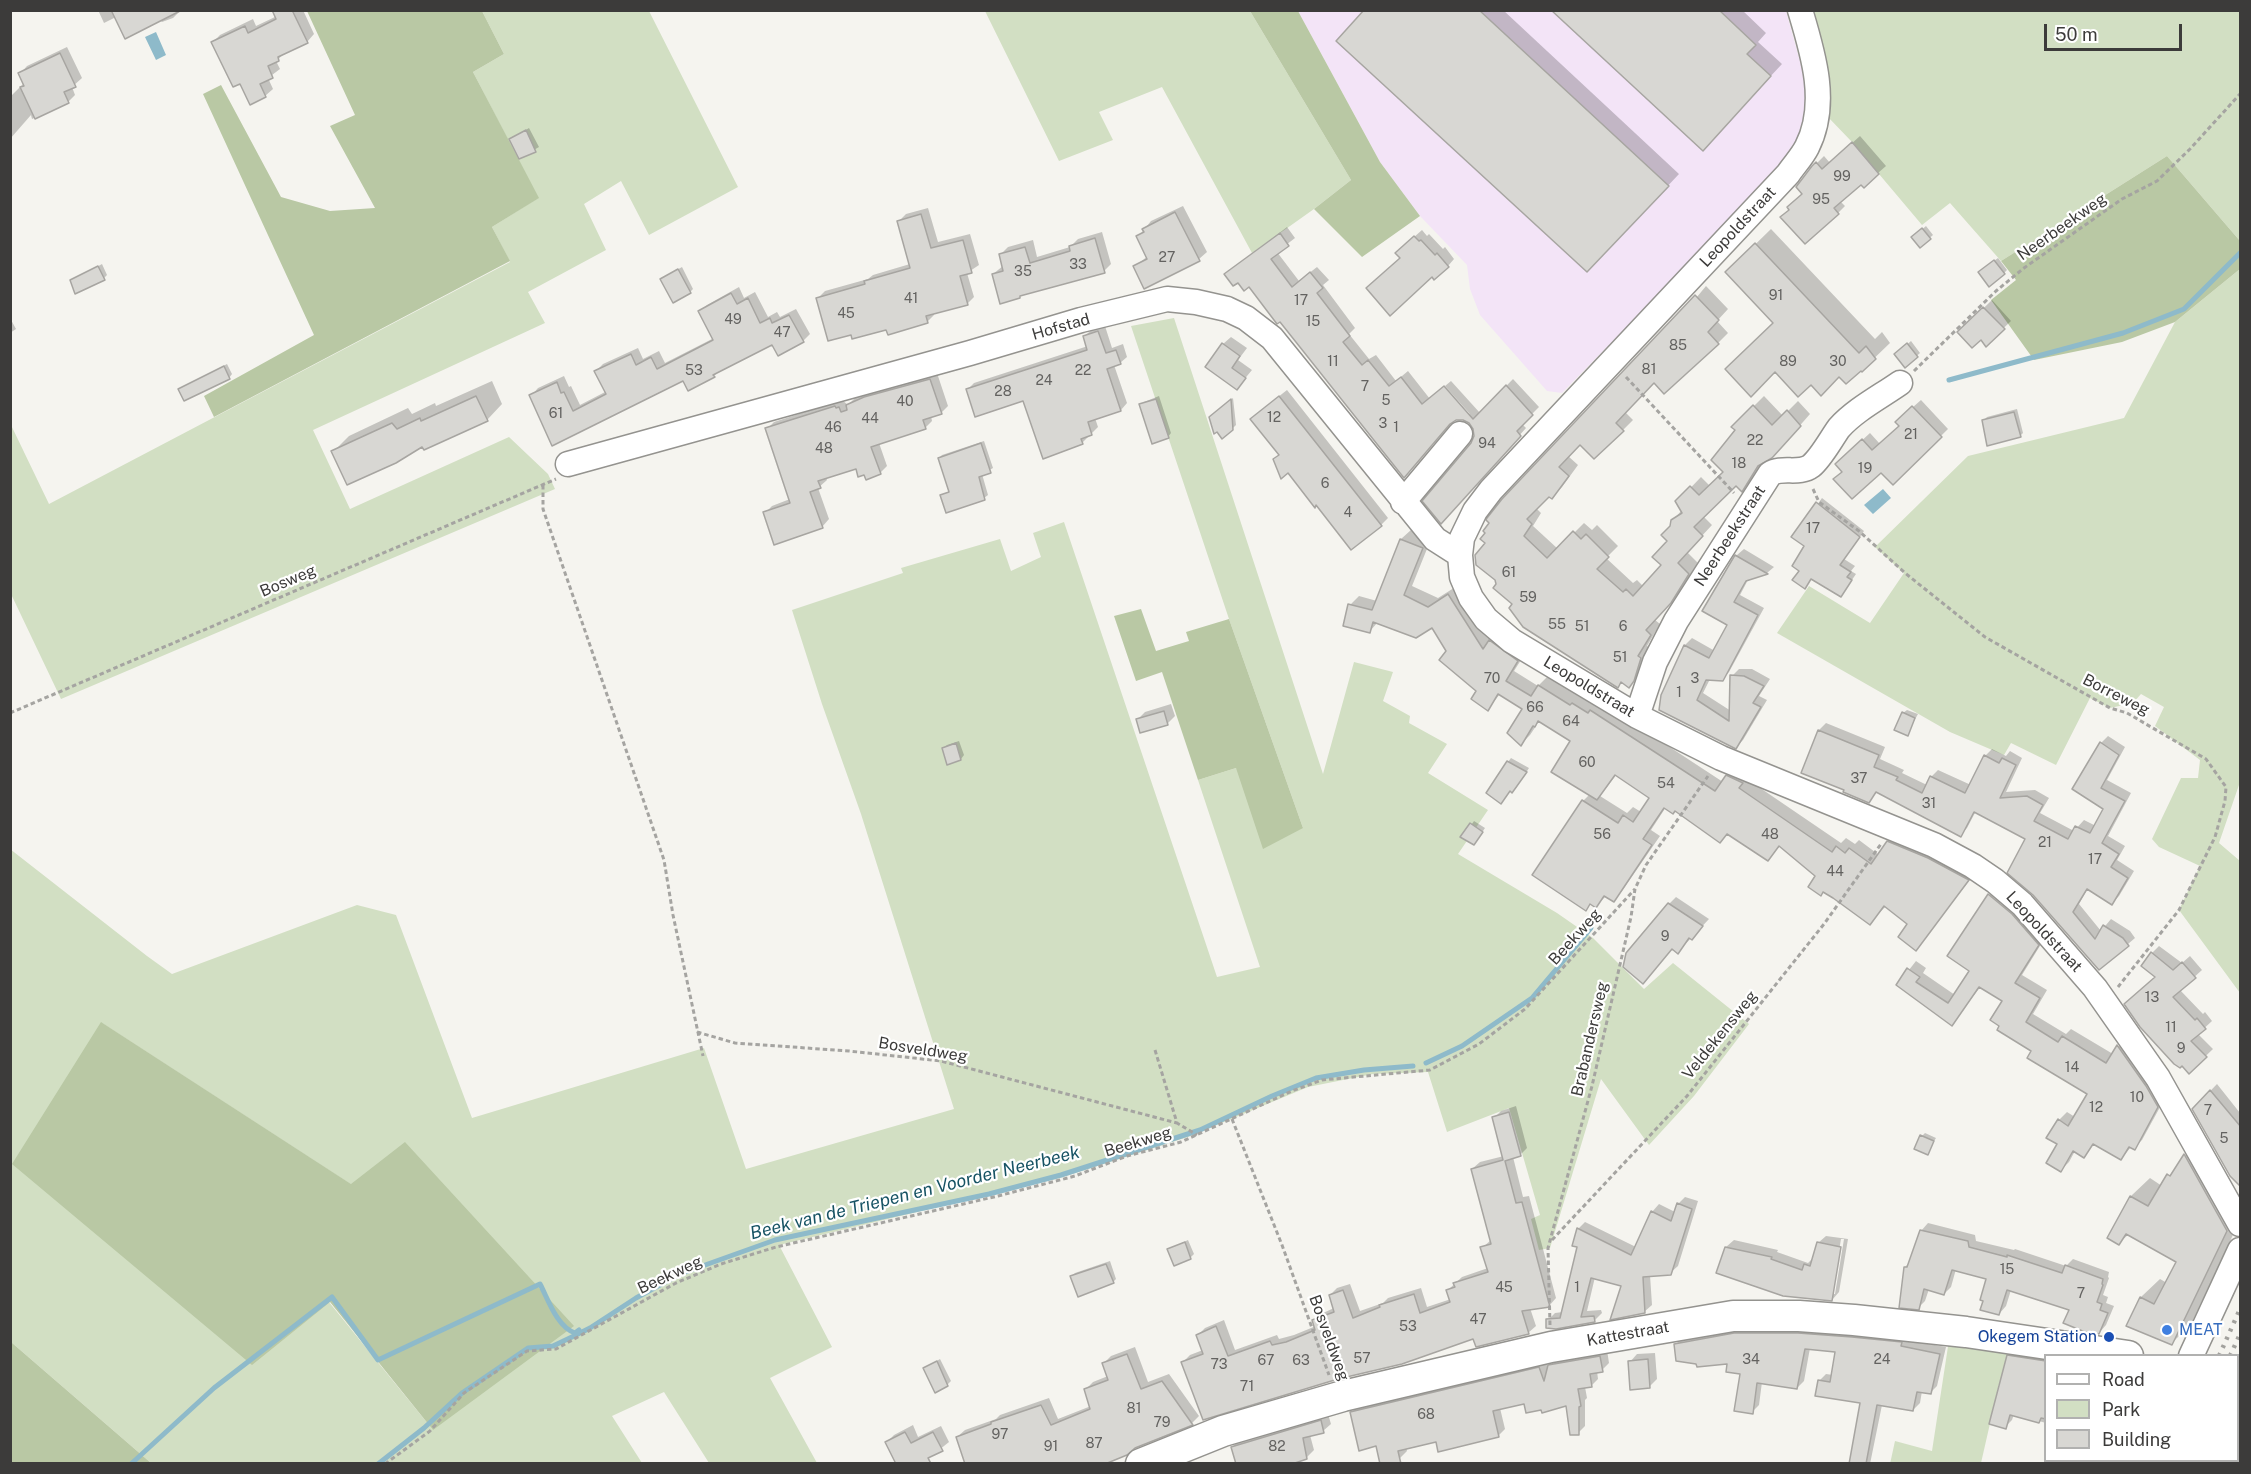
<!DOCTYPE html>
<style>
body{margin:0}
#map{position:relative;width:2251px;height:1474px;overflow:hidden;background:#f5f4ef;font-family:"Public Sans",sans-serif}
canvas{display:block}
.frame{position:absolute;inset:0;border:12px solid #3c3b3a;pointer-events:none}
.legend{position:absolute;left:2044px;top:1354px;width:195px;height:108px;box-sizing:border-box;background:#fff;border:2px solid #b1b1b0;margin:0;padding:8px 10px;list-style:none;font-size:18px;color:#3c3b3a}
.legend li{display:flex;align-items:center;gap:12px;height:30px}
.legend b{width:30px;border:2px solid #b1b1b0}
.scale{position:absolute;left:2044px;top:24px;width:138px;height:27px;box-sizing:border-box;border:3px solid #3c3b3a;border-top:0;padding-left:8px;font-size:18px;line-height:21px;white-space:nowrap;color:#3c3b3a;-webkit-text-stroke:4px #fff;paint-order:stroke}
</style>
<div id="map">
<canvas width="2251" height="1474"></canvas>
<div class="frame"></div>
<ul class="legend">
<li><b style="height:8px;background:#fff"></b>Road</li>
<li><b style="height:16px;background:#d2dfc3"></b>Park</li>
<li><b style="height:16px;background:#d8d7d3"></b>Building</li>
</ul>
<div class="scale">50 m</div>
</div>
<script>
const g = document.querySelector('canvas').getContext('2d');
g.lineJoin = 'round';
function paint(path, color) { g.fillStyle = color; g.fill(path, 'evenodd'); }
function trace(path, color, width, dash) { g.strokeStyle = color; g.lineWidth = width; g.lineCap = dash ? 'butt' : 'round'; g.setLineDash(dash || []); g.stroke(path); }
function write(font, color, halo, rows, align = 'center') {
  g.font = font + ' "Public Sans",sans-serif'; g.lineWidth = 4.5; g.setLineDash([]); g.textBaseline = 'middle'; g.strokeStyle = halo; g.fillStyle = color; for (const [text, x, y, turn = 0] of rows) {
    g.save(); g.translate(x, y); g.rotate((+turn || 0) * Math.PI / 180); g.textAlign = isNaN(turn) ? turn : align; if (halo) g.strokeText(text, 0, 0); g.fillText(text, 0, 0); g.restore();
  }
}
paint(new Path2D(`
 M1298 11H1786L1806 83 1803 127 1792 155 1770 180 1562 393 1547 391 1480 315 1470 289 1467 265 1420 216 1380 162Z`), '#f3e4f7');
paint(new Path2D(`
 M482 11H649L738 187 649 235 621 181 584 204 606 250 528 292 545 323 313 430 350 509 509 437 548 474 555 489 61 699 11 594V425L49 504 510 262 492 227 538 198 473 72 504 54Z
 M985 11H1250L1351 180 1314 209 1252 253 1162 87 1099 112 1113 140 1059 161Z
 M1812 11H2240V241L2167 156 2001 261 1950 203 1922 225 1852 142 1827 116 1826 60Z
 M2240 269V782L2219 843 2240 861V993L2179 910 2200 866 2159 847 2152 839 2181 778H2198L2200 760 2155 726 2164 707 2141 694 2133 703 2110 708 2090 698 2056 765 2011 743 2004 755 1950 732 1777 633 1809 586 1870 623 1904 573 1875 547 1968 456 2124 418 2175 322Z
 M1174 318 1323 774 1354 662 1393 672 1383 701 1410 716 1409 723 1447 744 1428 773 1488 810 1458 854 1557 913 1593 938 1644 989 1673 963 1749 1024 1694 1096 1649 1145 1601 1079 1550 1248 1539 1250 1531 1219 1540 1215 1509 1108 1447 1132 1428 1072 1373 1074 1308 1087 1188 1137 1060 1178 779 1245 832 1347 770 1378 817 1463H709L664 1392 612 1416 642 1463H151L11 1342 10 849 147 956 172 974 357 905 396 915 472 1118 704 1048 746 1169 954 1109 861 814 822 704 792 610 903 573 901 568 1000 539 1011 571 1041 557 1033 533 1064 522 1217 977 1260 967 1198 780 1236 768 1303 828 1229 619 1131 326ZM102 1023 352 1185 433 1430Z
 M1949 1340 2046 1356 2045 1379 1999 1384 1981 1463 1890 1464 1895 1441 1932 1451Z`), '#d2dfc3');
paint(new Path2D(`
 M307 11H482L504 54 473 72 539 198 492 227 510 261 214 417 204 396 314 335 203 94 221 85 281 197 330 211 375 208 330 126 355 115Z
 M1250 11H1298L1380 162 1420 216 1362 257 1314 209 1351 180Z
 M2167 156 2240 241V269L2175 322 2122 342 2034 360 1991 300 2016 280 2001 261Z
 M1141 609 1156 651 1189 641 1186 632 1229 619 1303 828 1263 849 1236 768 1198 780 1162 672 1136 681 1114 616Z
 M101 1022 351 1184 405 1142 574 1326 433 1430 330 1302 252 1365 12 1164Z
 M10 1342H11L151 1463H11Z`), '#b9c8a4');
paint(new Path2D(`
 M156 32 166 55 156 60 145 37Z
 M1883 489 1891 498 1873 514 1864 505Z`), '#8ebaca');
paint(new Path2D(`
 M98 10H180V11L173 18 162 22 160 20 116 17 104 23Z
 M274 10H303L314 34 307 42 286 52 276 61 280 69 268 78 273 89 265 96 241 82 213 42 220 35 253 19 256 26 277 16Z
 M1366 10H1503L1679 174 1599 259Z
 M1564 10H1742L1766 33 1758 42 1782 64 1714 137Z
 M67 47 82 78 72 87 75 95 68 102 32 119 31 115 10 139V97L24 83 20 74 27 66Z
 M529 128 539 147 520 158 511 139Z
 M1860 136 1886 166 1878 173 1862 182 1840 201 1845 206 1838 213 1791 209 1804 193 1813 167 1824 156 1830 163Z
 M1183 206 1207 252 1199 259 1145 287 1135 266 1148 256 1138 237 1151 221Z
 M928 208 938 242 970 234 979 265 967 273 974 297 967 304 934 312V315L927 322 887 328 818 298 825 291 868 279 873 275 910 264 899 221 906 214Z
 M1926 226 1933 235 1920 246 1913 237Z
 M1287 227 1295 238 1277 252 1299 281 1317 267 1329 280 1323 285 1355 328 1349 334 1369 359 1376 355 1396 381 1408 371 1430 399 1470 414 1445 386 1451 381 1480 413 1513 379 1539 407 1522 424 1526 428 1448 515 1476 436 1475 428 1471 422 1462 418 1451 422 1411 470 1249 285 1226 274Z
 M1771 229 1875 339 1882 332 1890 343 1862 370 1775 323 1727 272Z
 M1422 230 1427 236 1429 234 1443 249 1445 247 1454 259 1448 266 1402 258 1404 246Z
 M1102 232 1111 264 1104 271 993 274 1003 266 1000 255 1008 247 1033 240 1037 257 1070 247 1078 239Z
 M1998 258 2007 270 2004 273 1983 269Z
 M102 264 107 275 104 278 72 281Z
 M682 267 693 289 690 292 661 279Z
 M1706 286 1728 309 1717 321 1728 333 1718 343 1654 382 1625 412 1633 420 1623 430 1580 443 1568 456 1578 465 1562 487 1552 497 1549 495 1536 508 1541 513 1533 526 1558 549 1584 523 1592 530 1597 525 1618 546 1606 558 1633 583 1637 580 1643 586 1663 565 1672 521 1682 510 1677 502 1701 477 1710 486 1725 472 1737 430 1733 427 1764 396 1783 416 1798 401 1810 414 1782 446 1764 461 1752 480 1742 490 1736 483 1703 516 1712 525 1687 552 1698 563 1680 591 1655 620 1660 624 1647 646 1650 648 1638 676 1628 686 1622 681 1617 686 1514 604 1496 579 1477 564Z
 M739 287 744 298 755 292 768 317 777 312 780 317 796 309 810 334 803 341 773 343 720 370 714 376 683 379 553 444 531 396 538 388 564 376 569 387 571 386 580 405 607 391 596 371 603 364 638 348 643 359 659 351 665 363 714 338 700 312 707 305Z
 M1992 300 2011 321 1986 345 1981 338 1959 332Z
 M10 318 16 329 10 333Z
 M1105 326 1112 348 1123 344 1127 357 1120 363 1114 365 1127 403 1121 410 1095 418 1098 427 1082 443 1024 399 967 390 974 383 1088 346 1084 337 1091 330Z
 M1231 337 1247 348 1238 360 1252 370 1237 388 1223 344Z
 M1911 341 1920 353 1905 366 1896 354Z
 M227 364 232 374 229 378 180 389Z
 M937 373 948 406 941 413 931 416 932 421 925 428 879 443 887 466 880 473H865L857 467 826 477 827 480 818 488 829 519 822 527 765 513 772 506 790 499 767 429 774 422 842 400 848 405 855 398 873 391Z
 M492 381 502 404 487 420 423 444 333 452 349 436 408 408 412 414 435 403 436 406Z
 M1287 390 1388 518 1381 525 1288 471 1259 412Z
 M1159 396 1171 433 1168 437 1141 405 1144 402Z
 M1233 398 1236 425 1232 429 1218 430 1214 414Z
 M1921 400 1948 429 1893 483 1881 470 1844 471V457L1870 433 1880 444 1900 426 1904 415Z
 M2017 409 2023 433 2020 436 1984 420 1987 417Z
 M984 441 993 468 982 474 988 495 984 498 942 496 950 491 939 458 942 455Z
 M1822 498 1864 531 1844 559 1855 566 1851 571 1856 574 1845 590 1812 578 1804 587 1801 570 1806 546 1794 537Z
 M1411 530 1431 539 1412 586 1438 598 1457 586 1491 639 1499 632 1526 652 1514 671 1538 686 1548 676 1580 697 1582 694 1601 702 1723 782 1736 767 1747 779 1841 843 1846 838 1855 844 1859 840 1879 855 1897 833 1977 871 1916 949 1909 924 1886 906 1870 923 1781 845 1767 860 1728 833 1675 809 1666 807 1651 830 1660 836 1622 891 1613 900 1606 896 1596 906 1591 903 1586 909 1534 875 1584 800 1590 794 1572 741 1540 720 1530 735 1521 744 1524 709 1500 694 1488 709 1478 691 1448 651 1433 626 1378 622 1370 631 1350 605 1359 596 1377 601 1401 539ZM1617 774 1651 798 1641 812 1633 807 1627 813 1600 796Z
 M1744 549 1774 567 1767 573 1749 578 1740 595 1764 608 1729 672 1722 679H1710L1703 693 1731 711 1732 676 1739 669H1752L1770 679 1759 696 1767 700 1743 740 1736 747 1663 695 1685 645 1692 638 1715 651 1730 624 1704 611 1737 555Z
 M1171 704 1175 716 1168 723 1141 731 1138 719 1145 712Z
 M1907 710 1918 714 1907 734 1903 713Z
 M1826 723 1885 747 1880 759 1904 770 1902 773 1927 785 1931 777 1938 770 1971 785 1985 756 1992 749 2006 756 2010 751 2022 758 2006 792 2035 790 2049 798 2040 813 2074 831 2084 820 2096 826 2105 809 2074 789 2101 743 2108 736 2125 747 2107 780 2131 793 2108 836 2125 846 2117 860 2134 871 2119 896 2112 903 2088 888 2079 904 2101 931 2111 919 2130 931 2135 938 2100 968 2027 838 1976 811 1967 828 1960 835 1878 791 1869 801 1846 789 1803 772 1819 730Z
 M959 741 964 755 961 759 944 748 947 745Z
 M1511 758 1529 768 1516 788 1508 762Z
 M1474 821 1485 828 1477 840 1463 837Z
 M1997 887 2046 936 2022 975 2047 990 2033 1014 2066 1034 2071 1029 2113 1054 2126 1038 2165 1098 2142 1140 2134 1148 2131 1147 2121 1159 2095 1143 2084 1156 2075 1151 2069 1162 2061 1170 2059 1120 2067 1112 2075 1117 2089 1093 2034 1051 2004 1001 1981 986 1952 1024 1898 984 1916 961 1926 968 1923 973 1955 995 1971 971 1949 955 1989 895Z
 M1676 897 1709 919 1678 952 1672 947 1669 904Z
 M2159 946 2182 963 2190 956 2202 970 2180 990 2203 1014 2205 1012 2212 1021 2198 1034 2213 1049 2189 1072 2156 976 2152 953Z
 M2217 1084 2240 1113V1185L2193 1109Z
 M1516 1106 1527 1148 1520 1155 1513 1157 1523 1197 1529 1196 1556 1298 1549 1306 1530 1308 1536 1326 1528 1333 1183 1362 1190 1355 1203 1350 1198 1335 1205 1328 1224 1320 1235 1350 1277 1335 1279 1339 1294 1335 1316 1326 1313 1321 1321 1314 1334 1308 1330 1295 1337 1288 1350 1284 1360 1311 1383 1303 1388 1298 1421 1288 1427 1307 1451 1299 1448 1290 1462 1277 1488 1268 1482 1248 1491 1240 1472 1169 1480 1162 1504 1156 1494 1118 1501 1111Z
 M1925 1133 1936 1138 1927 1153 1922 1136Z
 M2203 1137 2240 1220 2191 1324 2172 1343 2128 1325 2141 1297 2160 1279 2167 1283 2178 1262 2129 1234 2119 1243 2109 1237 2131 1196 2150 1178 2162 1186 2185 1155Z
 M1685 1197 1698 1201 1678 1266 1670 1273 1650 1275 1652 1305 1644 1312 1623 1285 1595 1277 1587 1311 1601 1310 1602 1313 1594 1321 1548 1320 1555 1313 1563 1312 1579 1246 1578 1229 1585 1222 1636 1247 1652 1212 1659 1204 1675 1212 1678 1204Z
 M1928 1223 1975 1235 1976 1241 2014 1250 2015 1249 2066 1266 2073 1259 2109 1272 2108 1277 2109 1278 2103 1295 2108 1297 2106 1303 2114 1306 2106 1325 2099 1333 2071 1309 2011 1290 2006 1306 1999 1314 1988 1278 1956 1269 1951 1287 1944 1294 1929 1289 1925 1301 1918 1308 1905 1267 1910 1262 1921 1231Z
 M1826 1236 1848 1239 1839 1292 1832 1300 1726 1247 1734 1240 1778 1250 1777 1252 1808 1263 1813 1258 1818 1243ZM1841 1239H1844L1835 1294H1832Z
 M1188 1240 1194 1254 1190 1258 1169 1249Z
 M1110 1261 1116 1279 1113 1282 1072 1276 1075 1273Z
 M1742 1327H1806L1907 1340 1946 1347 1937 1386 1930 1393 1922 1391 1920 1403 1913 1410 1882 1405 1870 1464H1850L1862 1402 1820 1380 1826 1374 1833 1375 1837 1351 1810 1348 1804 1381 1797 1388 1762 1382 1759 1405 1752 1412 1741 1372 1728 1363 1676 1344 1683 1337Z
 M1135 1347 1148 1382 1169 1374 1199 1416 1192 1423 1134 1447 957 1437 965 1430 996 1419 1000 1415 1049 1398 1058 1419 1091 1406 1086 1389 1093 1382 1108 1376 1103 1364 1111 1356Z
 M2015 1349 2046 1356V1423L2014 1414 2012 1420 2005 1427 2008 1356Z
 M1607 1350 1609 1363 1602 1370 1597 1371 1598 1379 1591 1386 1585 1387 1587 1398 1585 1400V1426L1578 1433 1567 1404 1525 1403 1500 1408 1505 1429 1498 1436 1437 1441 1406 1447 1407 1451 1400 1458 1381 1462 1377 1444 1351 1413 1358 1406 1546 1361 1548 1367 1556 1359Z
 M1655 1353 1657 1379 1649 1387 1630 1362 1637 1354Z
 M940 1359 951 1381 947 1385 925 1368Z
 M1328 1414 1331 1424 1323 1431 1310 1435 1314 1450 1307 1457 1232 1447 1239 1440Z
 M913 1425 918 1437 941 1426 949 1442 929 1458 932 1464H898L887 1442 894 1435Z`), '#0003');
trace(new Path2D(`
 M1949 380 2123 333 2184 309 2240 253
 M1426 1063 1462 1046 1532 998 1591 928
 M131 1464 214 1388 332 1297 378 1360 540 1284C548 1299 557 1327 575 1333L579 1330
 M378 1464 424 1428 462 1393 528 1348 553 1346 574 1336 590 1328 636 1298 680 1274 775 1240 989 1194 1061 1175 1200 1130 1272 1096 1316 1078 1364 1070 1413 1066`), '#8ebaca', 5);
const building = new Path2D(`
 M111 10H182L125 39Z
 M272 10H292L308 43 278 57 279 61 268 66 273 78 260 84 266 97 250 105 240 84 233 87 211 42 245 26 248 33 276 19Z
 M1364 10H1479L1669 186 1587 272 1336 41Z
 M1551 10H1719L1756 45 1747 54 1771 76 1703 151Z
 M60 53 76 87 64 92 69 103 35 119 20 87 24 86 18 73Z
 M526 130 536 152 519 159 509 139Z
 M1852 142 1879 174 1864 188 1861 185 1834 208 1839 214 1805 244 1780 217 1789 210 1787 207 1802 194 1796 187 1812 166 1816 162 1822 169Z
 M1175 212 1200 261 1144 289 1133 266 1147 259 1136 236 1144 232 1142 229Z
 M921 214 931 248 963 240 972 273 960 276 968 305 926 316 928 323 888 335 886 330 852 339 851 335 828 341 816 298 865 284 864 281 910 268 897 221Z
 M1922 228 1931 239 1920 248 1911 237Z
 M1280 233 1289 246 1271 259 1292 287 1310 272 1323 288 1317 293 1350 336 1343 342 1362 365 1368 360 1389 386 1401 377 1422 404 1444 386 1473 419 1506 385 1533 415 1517 431 1521 436 1441 524 1422 501 1471 443 1474 436 1473 429 1469 423 1463 420H1456L1450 424 1404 478 1280 322 1277 324 1249 287 1244 291 1238 283 1233 286 1224 274Z
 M1414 236 1419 241 1421 240 1435 255 1437 253 1449 267 1434 280 1432 277 1390 316 1366 288 1400 258 1395 253Z
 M1095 238 1105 273 1020 296V298L1000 304 992 274 1003 271 999 254 1025 247 1030 263 1070 251 1069 246Z
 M1755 243 1859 353 1866 346 1876 359 1862 372 1861 371 1846 384 1839 377 1821 396 1811 385 1798 397 1775 372 1751 397 1725 369 1773 323 1725 272Z
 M1994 260 2005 274 1989 287 1978 272Z
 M98 266 105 280 75 294 70 280Z
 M678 269 691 293 673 303 660 279Z
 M731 293 737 304 748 298 760 323 770 318 772 323 789 315 804 342 778 356 772 345 713 375 715 377 688 391 683 381 552 446 529 395 557 382 561 393 564 392 573 411 606 394 594 371 631 354 636 365 651 357 657 369 713 340 698 311Z
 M1695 295 1719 320 1708 332 1719 344 1664 394 1654 383 1616 423 1624 431 1594 459 1580 445 1559 467 1569 476 1552 499 1549 497 1527 519 1532 524 1524 536 1547 558 1573 531 1581 539 1586 534 1609 557 1597 569 1623 592 1626 589 1633 596 1661 565 1652 557 1667 541 1661 535 1670 526 1671 520 1682 513 1675 501 1690 486 1699 495 1723 472 1711 460 1735 430 1731 427 1753 405 1772 425 1787 410 1801 426 1772 458 1758 466 1742 492 1736 486 1694 527 1703 536 1678 563 1689 574 1671 603 1646 630 1651 635 1638 656 1641 658 1634 681 1629 688 1621 682 1618 688 1523 627 1509 608 1512 604 1493 588 1496 584 1495 580 1476 565 1475 555 1485 543 1480 539 1485 533 1483 531 1489 523 1486 520 1487 518 1502 499Z
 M1983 307 2005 329 1986 347 1981 340 1972 348 1957 332Z
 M1098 331 1106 353 1116 350 1121 364 1107 369 1121 411 1088 422 1092 435 1081 439 1083 444 1043 459 1023 401 975 417 966 389 1087 350 1083 336Z
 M1222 343 1240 356 1232 368 1246 378 1237 390 1205 367Z
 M1907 343 1918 357 1905 368 1894 354Z
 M224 366 230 379 184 401 178 389Z
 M930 379 942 414 923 420 926 429 871 447 881 474 866 480 864 475 858 477 856 469 818 481 821 488 810 492 823 528 774 545 763 512 790 503 765 428 835 406 836 408 839 407 841 412 847 410 846 405 864 397Z
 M476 396 488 421 424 450 422 447 396 463 347 485 331 451 392 423 397 429 420 418 421 421Z
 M1279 396 1382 526 1351 550 1316 505 1315 508 1288 473 1281 479 1273 459 1279 455 1250 419Z
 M1156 399 1169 438 1152 444 1139 404Z
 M1231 399 1233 430 1222 439 1217 432 1214 434 1209 417Z
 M1912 406 1942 437 1893 485 1881 473 1852 499 1833 479 1842 472 1835 464 1862 439 1872 450 1899 426 1895 422Z
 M2014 412 2021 437 1987 446 1982 420Z
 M981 443 991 473 979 477 985 500 946 513 940 495 949 492 938 458Z
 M1816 502 1860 537 1840 565 1851 572 1847 577 1852 580 1841 597 1811 579 1805 589 1792 580 1799 571 1792 566 1804 546 1791 537Z
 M1400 539 1423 548 1404 595 1428 607 1448 594 1483 649 1489 640 1518 661 1506 681 1531 696 1538 685 1570 705 1572 703 1588 713 1590 710 1715 791 1726 775 1743 783 1739 788 1832 852 1836 846 1845 853 1849 848 1871 864 1887 841 1928 858 1969 880 1916 951 1898 937 1907 924 1884 906 1870 925 1833 898 1823 892 1821 896 1808 887 1815 876 1779 846 1768 861 1727 834 1720 843 1675 811 1673 814 1664 808 1643 839 1652 845 1614 902 1604 896 1596 908 1590 904 1586 911 1532 875 1582 800 1618 823 1623 815 1633 822 1649 798 1615 775 1597 800 1551 772 1570 741 1538 721 1535 727 1533 726 1521 746 1507 733 1522 709 1498 694 1488 711 1471 699 1476 691 1439 660 1446 651 1432 628 1416 638 1373 622 1370 633 1343 626 1348 604 1372 610Z
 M1735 555 1768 574 1746 581 1734 602 1758 615 1723 681 1706 680 1697 700 1729 721 1730 675 1744 676 1764 686 1753 703 1761 707 1736 749 1659 710 1661 695 1684 645 1709 658 1727 625 1702 611Z
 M1164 711 1168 725 1140 733 1136 719Z
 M1902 712 1915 718 1908 736 1894 730Z
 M1818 730 1879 755 1874 767 1898 777 1896 780 1922 793 1930 776 1965 793 1984 755 1999 763 2002 758 2016 765 2000 798 2027 796 2043 805 2034 821 2068 839 2075 826 2090 833 2103 809 2072 789 2100 742 2119 755 2101 788 2125 801 2102 843 2119 854 2111 867 2128 878 2112 905 2087 889 2073 912 2095 939 2103 925 2123 938 2129 946 2099 970 2033 895 2007 873 2025 839 1974 812 1961 837 1876 792 1869 803 1843 792 1844 790 1801 773Z
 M956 743 961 760 947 765 942 748Z
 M1507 761 1527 772 1512 793 1510 791 1501 804 1486 793Z
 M1470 823 1483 832 1474 845 1460 837Z
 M1988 894 2012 914 2039 945 2015 983 2040 998 2026 1022 2058 1042 2062 1036 2106 1063 2117 1045 2146 1086 2158 1107 2135 1150 2129 1147 2121 1160 2093 1144 2084 1158 2073 1151 2061 1172 2046 1163 2057 1144 2046 1138 2058 1119 2068 1126 2087 1094 2027 1058 2031 1051 1997 1030 1999 1026 1990 1020 2002 1001 1979 987 1952 1026 1896 985 1907 968 1920 977 1916 982 1948 1003 1969 971 1947 956Z
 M1668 903 1703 926 1692 940 1689 938 1678 954 1672 949 1643 984 1623 967 1626 953Z
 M2151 952 2173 970 2182 962 2196 978 2173 997 2195 1020 2197 1018 2206 1029 2191 1041 2207 1057 2189 1074 2182 1066 2180 1068 2174 1064 2140 1027 2124 1004 2155 977 2141 966Z
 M2210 1090 2241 1127V1187L2230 1176 2192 1109Z
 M1509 1112 1521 1156 1505 1161 1516 1203 1522 1202 1550 1307 1522 1311 1529 1334 1476 1347 1473 1339 1402 1364 1338 1379 1203 1420 1181 1362 1203 1354 1196 1335 1216 1326 1228 1356 1270 1341 1272 1345 1286 1342 1315 1330 1312 1320 1334 1312 1329 1295 1343 1290 1353 1318 1380 1307 1379 1305 1414 1294 1420 1313 1450 1302 1446 1290 1455 1287 1453 1283 1488 1272 1480 1247 1491 1244 1471 1169 1503 1160 1492 1117Z
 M1920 1135 1934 1141 1928 1155 1914 1149Z
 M2184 1154 2227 1231 2172 1345 2126 1326 2140 1297 2154 1304 2176 1262 2126 1234 2119 1245 2107 1238 2130 1196 2148 1206 2167 1174 2170 1176Z
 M1677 1203 1692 1209 1671 1275 1643 1277 1645 1313 1610 1320 1621 1286 1591 1278 1581 1317 1594 1316 1595 1322 1556 1329 1546 1328V1319L1560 1318 1577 1247 1572 1246 1577 1228 1631 1255 1651 1211 1671 1221Z
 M1920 1230 1968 1241 1969 1247 2007 1257V1255L2062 1273 2065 1265 2103 1279 2102 1284 2103 1285 2097 1302 2102 1304 2100 1310 2108 1313 2099 1334 2085 1332 2063 1323 2069 1310 2007 1290 1999 1315 1980 1310 1983 1301 1980 1300 1986 1279 1952 1270 1944 1295 1924 1289 1919 1310 1899 1308 1904 1267H1907Z
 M1185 1242 1191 1259 1174 1266 1167 1249Z
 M1817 1242 1841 1247 1832 1301 1783 1296 1716 1273 1725 1247 1772 1257 1771 1259 1802 1270 1804 1264 1810 1266Z
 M1106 1264 1114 1283 1078 1297 1070 1276Z
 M1734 1333H1798L1852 1337 1902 1342 1901 1346 1940 1354 1931 1394 1917 1392 1913 1411 1877 1405 1866 1464H1849L1860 1403 1815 1396 1818 1380 1830 1382 1835 1352 1805 1349 1797 1389 1757 1383 1753 1414 1734 1411 1740 1374 1726 1372 1727 1364 1697 1367 1696 1364 1676 1361 1674 1344Z
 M1127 1354 1141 1389 1162 1381 1193 1425 1135 1448 1127 1455 1105 1464H965L956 1437 991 1424V1422L1041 1405 1051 1425 1090 1409 1084 1389 1108 1380 1102 1363Z
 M2007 1355 2046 1361V1419L2041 1418 2039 1423 2010 1415 2006 1429 1989 1424Z
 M1600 1356 1603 1372 1590 1374 1592 1387 1578 1389 1581 1406 1579 1407V1435H1570L1566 1406 1542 1413 1541 1410 1526 1413 1524 1404 1493 1411 1499 1437 1438 1452 1436 1442 1398 1451 1401 1464H1380L1376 1446 1359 1451 1350 1412 1539 1367 1544 1381 1548 1365Z
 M1648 1359 1650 1388 1630 1390 1628 1361Z
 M937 1361 948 1386 935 1393 923 1368Z
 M1321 1420 1324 1433 1303 1438 1307 1459 1292 1464H1236L1231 1447Z
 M905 1432 911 1443 933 1432 943 1451 928 1458 931 1464H896L885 1442Z`);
paint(building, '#d8d7d3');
trace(building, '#a7a5a1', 1.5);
const minor = new Path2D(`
 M1800 10C1813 53 1829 104 1807 147 1802 157 1794 165 1788 174L1491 490 1475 511 1462 538 1460 555 1462 577 1471 598 1486 619 1512 641 1637 716 1721 758 1934 845 1973 866 1995 881 2022 904 2095 988 2158 1078 2240 1224
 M568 464 970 353 1081 320 1167 299 1196 302 1227 309 1246 318 1272 338 1435 539 1460 555
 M1403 502 1460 434
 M1637 716 1655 662 1676 621 1770 474C1782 466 1799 475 1811 466 1821 458 1831 439 1839 428 1855 410 1880 397 1900 383
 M2191 1356 2240 1250
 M2148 1464 2150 1460
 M2202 1464 2203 1460`);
const major = new Path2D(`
 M2238 1382H2240
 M1141 1464 1223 1431 1343 1396 1551 1347 1733 1316H1799L1854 1320 1966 1332 2128 1356`);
trace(minor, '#94938f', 27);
trace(major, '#94938f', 33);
trace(new Path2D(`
 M1914 371 1996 291 2024 268 2122 199 2157 181 2190 149 2240 94
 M1626 377 1734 493
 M543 485V509L664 860 673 915 703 1056
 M1813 489 1819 502 1859 531 1905 573 1985 637 2110 708 2127 713 2206 759 2226 787 2225 801 2215 837 2179 910 2118 987
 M10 713 556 479
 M697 1032 735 1043 849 1051 941 1061 1177 1123
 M1155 1050 1177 1123 1197 1135
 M1232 1119 1282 1245 1329 1375
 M1552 1240 1687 1096 1824 924 1881 844
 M1550 1325 1548 1248 1592 1086 1631 917 1635 889 1646 865 1708 776
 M385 1464 430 1431 464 1393 527 1351 556 1349 676 1283 721 1264 776 1247 998 1196 1075 1176 1127 1156 1181 1142 1292 1091 1322 1080 1430 1070 1479 1044 1525 1009 1635 889`), '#a5a4a1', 3, [4.5, 3]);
trace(minor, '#fff', 24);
trace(major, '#fff', 30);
trace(new Path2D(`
 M2219 1356 2240 1309
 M2230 1356 2240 1334
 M2169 1464 2170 1460
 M2180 1464 2182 1460`), '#a2a19d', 4.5, [3, 6]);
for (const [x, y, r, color] of [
 [2167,1330,6,"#3f7fe0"],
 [2109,1337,6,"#1a4fb4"]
]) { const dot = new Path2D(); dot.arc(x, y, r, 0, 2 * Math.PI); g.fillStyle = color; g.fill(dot); trace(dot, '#fff', 2); }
write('14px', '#636260', null, [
 ["99",1842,177],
 ["95",1821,200],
 ["27",1167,258],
 ["33",1078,265],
 ["35",1023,272],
 ["91",1776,296],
 ["41",911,299],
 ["17",1301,301],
 ["45",846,314],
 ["49",733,320],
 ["15",1313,322],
 ["47",782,333],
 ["85",1678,346],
 ["11",1333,362],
 ["89",1788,362],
 ["30",1838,362],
 ["81",1649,370],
 ["53",694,371],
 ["22",1083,371],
 ["24",1044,381],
 ["7",1365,387],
 ["28",1003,392],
 ["5",1386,401],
 ["40",905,402],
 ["61",556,414],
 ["12",1274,418],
 ["44",870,419],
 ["3",1383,424],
 ["46",833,428],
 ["1",1396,428],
 ["21",1911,435],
 ["22",1755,441],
 ["94",1487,444],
 ["48",824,449],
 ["18",1739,464],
 ["19",1865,469],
 ["6",1325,484],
 ["4",1348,513],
 ["17",1813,529],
 ["61",1509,573],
 ["59",1528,598],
 ["55",1557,625],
 ["51",1582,627],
 ["6",1623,627],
 ["51",1620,658],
 ["70",1492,679],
 ["3",1695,679],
 ["1",1679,693],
 ["66",1535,708],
 ["64",1571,722],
 ["60",1587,763],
 ["37",1859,779],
 ["54",1666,784],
 ["31",1929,804],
 ["56",1602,835],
 ["48",1770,835],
 ["21",2045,843],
 ["17",2095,860],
 ["44",1835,872],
 ["9",1665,937],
 ["13",2152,998],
 ["11",2171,1028],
 ["9",2181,1049],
 ["14",2072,1068],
 ["10",2137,1098],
 ["12",2096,1108],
 ["7",2208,1111],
 ["5",2224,1139],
 ["15",2007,1270],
 ["45",1504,1288],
 ["1",1577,1288],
 ["7",2081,1294],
 ["47",1478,1320],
 ["53",1408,1327],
 ["57",1362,1359],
 ["34",1751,1360],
 ["24",1882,1360],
 ["67",1266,1361],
 ["63",1301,1361],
 ["73",1219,1365],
 ["71",1247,1387],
 ["81",1134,1409],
 ["68",1426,1415],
 ["79",1162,1423],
 ["97",1000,1435],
 ["87",1094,1444],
 ["91",1051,1447],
 ["82",1277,1447]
]);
write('16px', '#3c3b3a', '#fff', [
 ["Leopoldstraat",1738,227,-47],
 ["Neerbeekweg",2062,227,-35],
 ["Hofstad",1061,327,-16],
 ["Neerbeekstraat",1730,536,-57],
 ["Bosweg",288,581,-23],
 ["Leopoldstraat",1589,687,31],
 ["Borreweg",2116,695,27],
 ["Leopoldstraat",2044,932,47],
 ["Beekweg",1575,937,-48],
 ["Veldekensweg",1720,1035,-51],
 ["Brabandersweg",1590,1039,-77],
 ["Bosveldweg",923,1050,9],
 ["Beekweg",1138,1142,-17],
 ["Beekweg",670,1275,-25],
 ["Kattestraat",1628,1334,-10],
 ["Bosveldweg",1329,1338,70]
]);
write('16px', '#366cbe', '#fff', [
 ["MEAT",2179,1330]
], 'left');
write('16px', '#164399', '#fff', [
 ["Okegem Station",2097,1337]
], 'right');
write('italic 18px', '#175364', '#fff', [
 ["Beek van de Triepen en Voorder Neerbeek",915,1193,-14]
]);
</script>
